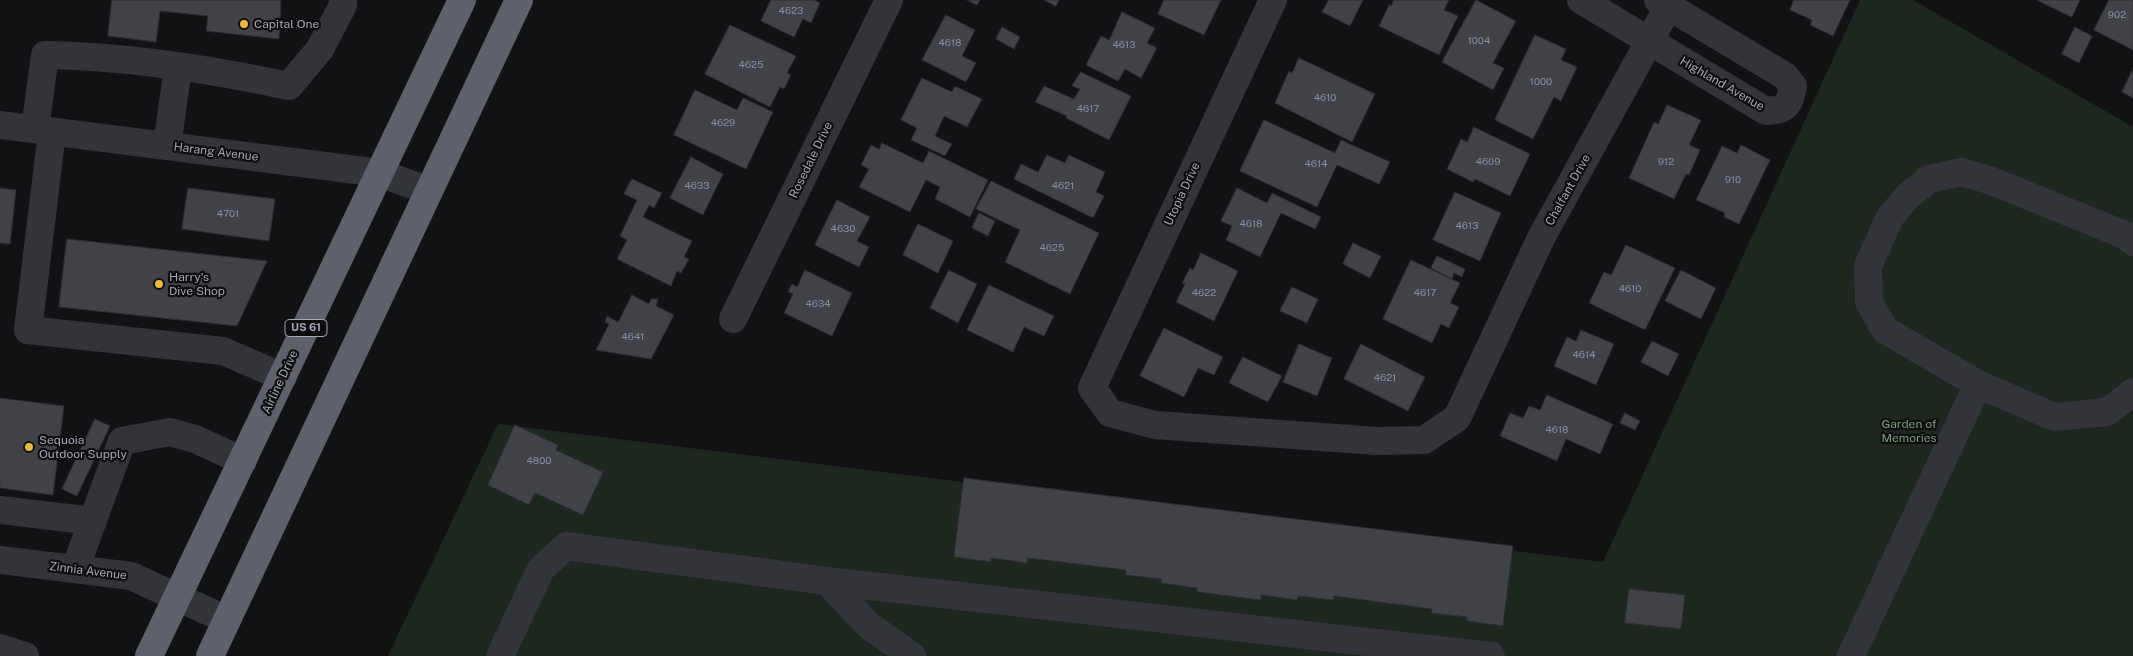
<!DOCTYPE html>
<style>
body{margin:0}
canvas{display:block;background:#121214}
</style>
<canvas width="2133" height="656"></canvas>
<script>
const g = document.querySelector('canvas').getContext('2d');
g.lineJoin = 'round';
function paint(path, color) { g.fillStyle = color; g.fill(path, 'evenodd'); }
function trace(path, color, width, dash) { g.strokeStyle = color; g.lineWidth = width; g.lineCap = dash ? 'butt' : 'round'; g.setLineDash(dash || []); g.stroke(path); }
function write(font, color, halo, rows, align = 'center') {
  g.font = font + ' "Public Sans",sans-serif'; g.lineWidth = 4.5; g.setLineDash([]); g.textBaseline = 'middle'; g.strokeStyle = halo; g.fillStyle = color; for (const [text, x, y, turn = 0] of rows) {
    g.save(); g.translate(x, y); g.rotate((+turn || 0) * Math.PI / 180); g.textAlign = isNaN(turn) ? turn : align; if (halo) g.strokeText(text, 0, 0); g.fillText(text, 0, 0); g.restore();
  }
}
paint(new Path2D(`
 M1860 0H1913L2133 127V656H388L498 424 1603 562Z`), '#1e2620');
const building = new Path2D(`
 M112 0H281L279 39 206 31 208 16 160 11 156 42 108 36Z
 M771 0H814L820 3 811 23 803 19 794 37 761 21Z
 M967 0H980L977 5Z
 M1044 0H1059L1056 6Z
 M1164 0H1221L1204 35 1158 14Z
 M1329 0H1363L1350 26 1322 12Z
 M1394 0H1449L1444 10 1458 16 1439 55 1379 26 1389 5 1391 6Z
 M1476 0 1516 21 1493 63 1504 68 1493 90 1442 62Z
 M1794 0H1850L1833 36 1810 25 1812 20 1790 10Z
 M2037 0H2080L2072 17Z
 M2109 0H2133V50L2094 30Z
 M1122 12 1155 28 1147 43 1157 48 1141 78 1125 69 1118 81 1086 65 1101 36 1109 40Z
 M946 15 975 30 962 56 976 63 966 82 922 60Z
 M730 25 796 56 787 73 791 75 784 89 780 87 770 107 705 74Z
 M1002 27 1020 37 1014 49 996 39Z
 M2075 27 2092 36 2079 63 2062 54Z
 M1535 35 1566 49 1561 60 1577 67 1561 101 1554 97 1533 139 1495 120Z
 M1299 58 1375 94 1352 142 1275 103 1289 71 1292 73Z
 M2132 71 2133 72V98L2122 92Z
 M1081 72 1131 96 1109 140 1066 118 1067 116 1035 102 1044 86 1074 99 1080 89 1072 86Z
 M922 78 952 92 955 86 982 99 967 127 944 116 935 136 952 144 945 156 911 140 917 128 901 120Z
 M695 90 737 110 743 98 773 112 746 169 674 135Z
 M1667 105 1701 120 1689 145 1700 150 1689 175 1686 174 1674 199 1629 178 1654 122 1658 124Z
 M1264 120 1335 153 1341 140 1390 162 1379 184 1337 165 1317 207 1240 171Z
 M1474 127 1530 154 1510 196 1475 179 1473 182 1447 169 1461 139 1467 142Z
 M882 143 923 163 929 151 988 180 970 217 935 199 940 187 926 180 910 212 859 187 869 169 861 165 871 145 879 149Z
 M1741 145 1770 160 1739 224 1724 217 1725 213 1696 200 1722 146 1737 153Z
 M1047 155 1065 163 1069 155 1105 172 1096 192 1104 196 1093 218 1014 179 1021 164 1038 172Z
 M691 157 723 174 703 215 670 198Z
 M632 179 662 193 654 208 649 205 643 217 692 241 684 257 689 259 681 273 677 271 671 286 617 259 627 240 620 236 637 200 624 194Z
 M991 181 1099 233 1070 294 1005 262 1020 230 976 209Z
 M0 188 16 190 10 244 0 243Z
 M188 188 275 199 269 241 182 229Z
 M1237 188 1267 203 1272 193 1321 217 1315 229 1281 213 1260 257 1226 240 1232 226 1221 221Z
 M1455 192 1501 213 1480 261 1433 240Z
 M837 200 870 217 857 241 869 247 859 267 815 245Z
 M979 213 995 221 988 236 972 228Z
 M918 224 953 241 938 273 903 255Z
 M67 239 267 261 237 326 59 307Z
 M1353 243 1381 256 1370 278 1343 264Z
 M1626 245 1675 268 1645 330 1589 303 1604 272 1611 275Z
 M1201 253 1238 271 1214 321 1176 302 1185 284 1182 283 1190 268 1193 270Z
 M1437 256 1465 269 1462 277 1454 273 1452 279 1431 268Z
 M1411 260 1460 283 1450 303 1459 307 1449 328 1441 324 1432 343 1383 319Z
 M805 270 852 293 832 336 784 313 793 294 788 292 792 284 797 287Z
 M949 270 977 284 958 323 930 308Z
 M1681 270 1716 288 1701 319 1665 301Z
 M989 285 1054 316 1044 336 1024 327 1013 352 967 330Z
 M1292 287 1318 299 1307 323 1280 311Z
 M632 295 649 304 651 299H658L656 306 674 315 651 359 596 350 609 324 605 322 607 316 618 322Z
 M1164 328 1223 357 1214 375 1198 368 1184 397 1140 376Z
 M1581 330 1614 344 1596 385 1554 366 1567 337 1576 341Z
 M1652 341 1679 354 1668 376 1641 362Z
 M1299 344 1332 358 1317 396 1283 382Z
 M1361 344 1425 377 1408 411 1344 379Z
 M1243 357 1282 376 1268 402 1229 383Z
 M1547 395 1613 424 1600 454 1566 439 1557 461 1500 436 1510 413 1523 418 1529 406 1540 410Z
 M0 398 64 406 53 495 0 488Z
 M1625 413 1640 421 1635 430 1620 423Z
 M95 419 110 426 77 496 62 489Z
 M515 425 558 445 556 450 603 472 583 515 535 493 529 505 488 485Z
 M964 478 1513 546 1503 626 1467 621V617L1431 613 1432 609 1334 596 1333 600 1298 596 1297 600 1261 595V600L1197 592V588L1161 583V579L1125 575 1126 570 1028 558 1027 563 991 558V562L954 557Z
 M1629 589 1685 595 1681 629 1625 623Z`);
paint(building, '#414247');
trace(building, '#2c2c30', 1);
trace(new Path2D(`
 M1273 0 1092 388 1110 413 1155 425 1377 441 1424 440 1457 418 1541 238 1672 0
 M1581 0 1766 111C1786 110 1789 106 1793 86L1785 76 1658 0
 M0 125 380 173 429 191
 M35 129 45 55C126 56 209 69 289 86L320 49 343 5V0
 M52 132 28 330 223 351 283 377
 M167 146 178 67
 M2133 242 2125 235 1989 180 1961 172 1929 179 1908 196 1890 217 1868 266 1869 302 1885 330 1978 384 2054 417 2107 412 2133 392
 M733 319 889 0
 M0 510 93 521
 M0 560 131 576 227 620
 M75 569 122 441 170 432 195 439 243 461
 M827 581 868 625 912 656
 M0 648 25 656
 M500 656 541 569 566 546 827 581 1491 656
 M1851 656 1978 384`), '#333439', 28);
trace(new Path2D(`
 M149 656 462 0
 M210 656 519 0`), '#5f6169', 28);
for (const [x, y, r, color] of [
 [244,24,5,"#efbc2e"],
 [159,284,5,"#efbc2e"],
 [29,447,5,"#efbc2e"]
]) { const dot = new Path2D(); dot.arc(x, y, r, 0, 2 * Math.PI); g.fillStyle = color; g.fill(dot); trace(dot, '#0d0d0f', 2); }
write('10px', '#8b8e99', null, [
 ["4623",791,11],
 ["902",2117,15],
 ["1004",1479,41],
 ["4618",950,43],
 ["4613",1124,45],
 ["4625",751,65],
 ["1000",1541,82],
 ["4610",1325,98],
 ["4617",1088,109],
 ["4629",723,123],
 ["4609",1488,162],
 ["912",1666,162],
 ["4614",1316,164],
 ["910",1733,180],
 ["4633",697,186],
 ["4621",1063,186],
 ["4701",228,214],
 ["4618",1251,224],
 ["4613",1467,226],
 ["4630",843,229],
 ["4625",1052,248],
 ["4610",1630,289],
 ["4622",1204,293],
 ["4617",1425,293],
 ["4634",818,304],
 ["4641",633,337],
 ["4614",1584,355],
 ["4621",1385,378],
 ["4618",1557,430],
 ["4800",539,461]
]);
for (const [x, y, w] of [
 [306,328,42]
]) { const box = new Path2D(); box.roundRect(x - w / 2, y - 8.5, w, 17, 4); g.fillStyle = '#0d0d0f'; g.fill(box); trace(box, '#a4a7b4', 1); }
write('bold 11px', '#a4a7b4', null, [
 ["US 61",306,328]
]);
write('12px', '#a4a7b4', '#0d0d0f', [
 ["Capital One",254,24],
 ["Harry's",169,277],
 ["Dive Shop",169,291],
 ["Sequoia",39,440],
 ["Outdoor Supply",39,454]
], 'left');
write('12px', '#a4a7b4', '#0d0d0f', [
 ["Highland Avenue",1722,84,30],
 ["Harang Avenue",216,152,7],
 ["Rosedale Drive",811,160,-64],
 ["Chalfant Drive",1568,190,-61],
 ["Utopia Drive",1182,194,-65],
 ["Airline Drive",280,382,-65],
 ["Zinnia Avenue",88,571,7]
]);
write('12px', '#7b9f7f', '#0d0d0f', [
 ["Garden of",1909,424],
 ["Memories",1909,438]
]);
</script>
